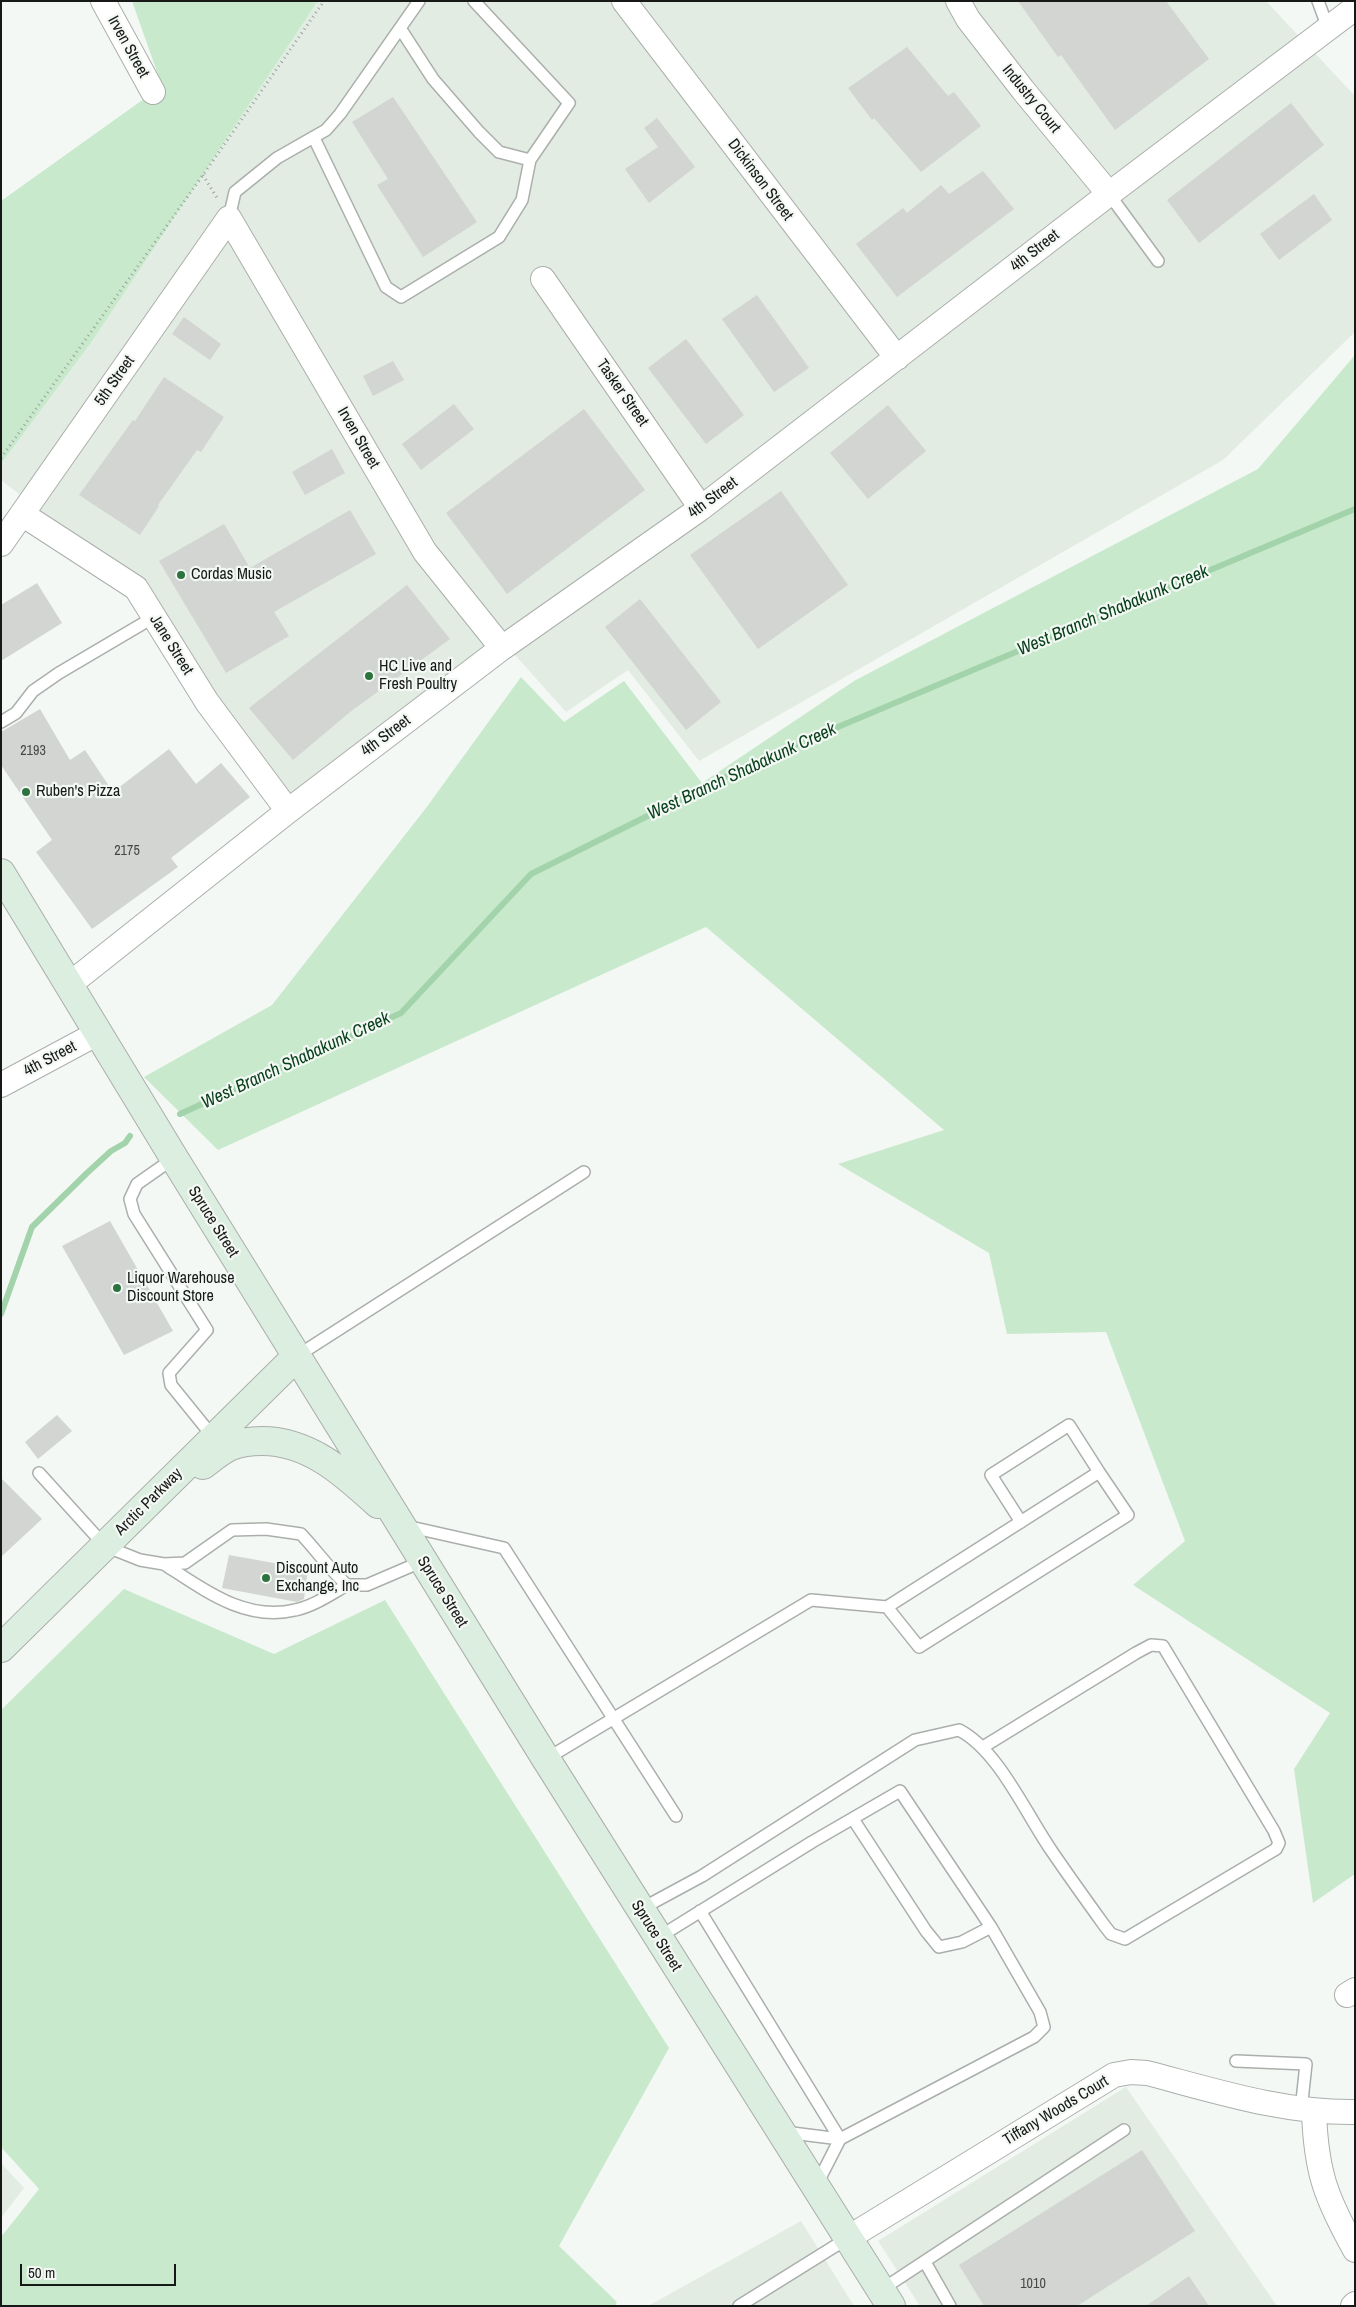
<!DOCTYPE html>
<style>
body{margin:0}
#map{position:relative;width:1356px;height:2307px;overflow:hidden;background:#f4f8f4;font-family:"Archivo Narrow",sans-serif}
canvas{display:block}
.frame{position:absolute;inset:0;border:2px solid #171917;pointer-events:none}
.scale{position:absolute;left:20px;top:2264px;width:156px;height:22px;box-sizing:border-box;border:2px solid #171917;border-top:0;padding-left:6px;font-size:15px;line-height:18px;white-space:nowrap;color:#171917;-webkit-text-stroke:4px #f4f8f4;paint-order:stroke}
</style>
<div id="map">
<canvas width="1356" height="2307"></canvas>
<div class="frame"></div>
<div class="scale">50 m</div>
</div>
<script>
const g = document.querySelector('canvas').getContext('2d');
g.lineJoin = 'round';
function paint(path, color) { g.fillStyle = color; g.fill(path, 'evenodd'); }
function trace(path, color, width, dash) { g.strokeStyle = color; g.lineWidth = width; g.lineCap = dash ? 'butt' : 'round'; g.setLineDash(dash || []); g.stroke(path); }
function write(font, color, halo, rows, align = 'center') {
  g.font = font + ' "Archivo Narrow",sans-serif'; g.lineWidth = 4.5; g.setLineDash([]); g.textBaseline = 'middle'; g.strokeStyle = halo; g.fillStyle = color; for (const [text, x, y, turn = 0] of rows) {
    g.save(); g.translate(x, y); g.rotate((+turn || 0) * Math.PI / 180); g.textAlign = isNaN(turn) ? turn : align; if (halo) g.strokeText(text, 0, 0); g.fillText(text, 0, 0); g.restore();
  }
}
paint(new Path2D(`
 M318 1H1266L1355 96V332L1223 460 699 761 628 670 566 712 507 646 293 806 129 579 1 480V464L93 340Z
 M1126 2087 1277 2306H920L878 2241Z
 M1 2163 24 2188 1 2218Z
 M801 2221 854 2306H648Z`), '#e2ece3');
paint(new Path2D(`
 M132 1H318L93 340 1 464V201L162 86Z
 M1355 355V1874L1313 1903 1294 1769 1330 1713 1133 1585 1185 1541 1106 1332 1007 1334 989 1253 838 1164 944 1130 706 927 218 1150 144 1077 272 1005 426 808 521 677 564 722 624 681 702 783 854 681 1258 469Z
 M124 1589 274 1654 385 1600 669 2048 559 2246 617 2302 615 2306H1V2237L39 2189 1 2147V1710Z`), '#c8e9cc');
trace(new Path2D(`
 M180 1114 401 1013 531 874 762 759 1355 509
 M1 1314 32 1227 87 1173 111 1151 125 1143 130 1136`), '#a2d3aa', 6);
paint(new Path2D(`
 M1018 1H1166L1209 59 1115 130 1061 55 1058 57Z
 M907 47 948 96 954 92 981 126 921 172 874 118 872 120 848 88Z
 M393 97 477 222 423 257 377 185 388 179 352 122Z
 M1291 103 1324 145 1199 243 1167 200Z
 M657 118 695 167 649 203 625 169 658 147 644 128Z
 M983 171 1014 209 897 297 856 244 903 208 907 213 941 185 949 194Z
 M1314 194 1332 220 1279 260 1260 234Z
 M757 295 809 368 774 392 722 319Z
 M184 317 221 344 210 360 172 334Z
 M686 339 744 415 706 444 648 368Z
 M393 361 404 380 373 396 363 376Z
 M164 377 224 417 201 452 197 450 158 505 159 506 140 535 79 495 133 420 135 421Z
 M454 404 474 429 421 470 402 444Z
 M888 405 926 451 868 499 830 453Z
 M584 409 645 490 507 594 446 513Z
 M332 449 345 473 305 495 292 472Z
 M781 491 848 585 758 649 690 555Z
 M350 510 376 554 274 612 289 636 226 673 159 561 224 524 250 568Z
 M37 583 62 623 1 661V605Z
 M407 585 450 639 350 712 293 760 249 708Z
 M640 599 721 702 686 730 605 627Z
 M40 709 70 760 85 750 113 792 169 749 196 784 221 763 250 797 171 858 178 867 92 929 36 852 52 840 1 765V732Z
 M110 1221 173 1331 124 1355 62 1246Z
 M57 1415 72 1431 38 1459 25 1442Z
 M1 1478 42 1519 1 1557Z
 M229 1555 308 1569 304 1599 297 1602 222 1588Z
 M1142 2150 1195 2231 1077 2306H984L959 2265Z
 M1189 2276 1209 2306H1146Z`), '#d2d5d2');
const lane = new Path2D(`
 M1318 1 1328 28
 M400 28 433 79 479 132 499 152 530 160
 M314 138 386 287 401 297 499 237 522 200 530 160 569 103 474 1
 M1109 194 1158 261
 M229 218 235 192 277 158 326 130 340 114 419 1
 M1 722 16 713 33 691 59 673 154 617
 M174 1158 137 1184 130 1199 134 1214 207 1330 169 1373 171 1385 214 1438
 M297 1356 584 1172
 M39 1473 105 1546 140 1560 164 1564 185 1563 232 1530 266 1529 301 1534C317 1551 330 1570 347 1585H367L423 1561
 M1021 1522 991 1475 1069 1425 1099 1472
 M406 1526 504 1548 676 1816
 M164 1564C203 1589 245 1622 295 1610 314 1606 331 1594 347 1585
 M546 1759 811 1600 887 1607 1099 1472 1128 1515 919 1647 887 1607
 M853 1819 926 1931 939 1947 962 1942 991 1927
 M641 1909 702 1876 915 1740 959 1730C998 1750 1025 1812 1051 1850 1068 1875 1086 1900 1104 1925L1111 1934 1125 1939 1276 1849 1279 1843 1274 1831 1163 1646 1151 1645 1136 1653 983 1747
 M700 1911 840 2139
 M659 1937 812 1842 900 1791 991 1927 1040 2012 1044 2027 1034 2037 840 2139 784 2132
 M1236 2061 1306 2064 1301 2110
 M817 2184 840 2139
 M925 2262 950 2306
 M881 2290 1124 2130
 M739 2306 848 2238`);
const street = new Path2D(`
 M103 1 153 92
 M624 1 897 358
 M958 1 968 19 1023 90 1109 194
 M543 279 701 508
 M22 514 136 588 207 702 288 811
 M1 544 229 218 425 552 502 648
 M70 984 288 811 502 648 701 508 1109 194 1355 8
 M1 1085 98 1033
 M1347 1995 1355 1990
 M1314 2112C1316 2172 1326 2198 1355 2250
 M848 2238 1114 2075 1131 2072 1147 2073C1216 2091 1283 2113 1355 2112
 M1353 2306 1355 2304`);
const secondary = new Path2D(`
 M1 873 174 1158 546 1759 891 2306
 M203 1465C211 1459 221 1450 231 1446 241 1442 252 1441 262 1441 310 1441 345 1474 378 1504
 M1 1648 297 1356`);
trace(lane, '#abafac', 14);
trace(street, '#abafac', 26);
trace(secondary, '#abafac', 30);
trace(new Path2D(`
 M203 175 217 198
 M1 458 203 175 324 1`), '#9da19d', 3, [1, 4]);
trace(lane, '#fff', 11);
trace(street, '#fff', 24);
trace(secondary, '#dceedf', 28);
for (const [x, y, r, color] of [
 [181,575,5,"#2d733e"],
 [369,676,5,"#2d733e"],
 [26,792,5,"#2d733e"],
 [117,1288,5,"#2d733e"],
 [266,1578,5,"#2d733e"]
]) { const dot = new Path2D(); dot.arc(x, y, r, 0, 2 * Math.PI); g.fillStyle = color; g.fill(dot); trace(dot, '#f4f8f4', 2); }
write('14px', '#464846', null, [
 ["2193",33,751],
 ["2175",127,851],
 ["1010",1033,2284]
]);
write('16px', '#171917', '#f4f8f4', [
 ["Irven Street",128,47,61],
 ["Industry Court",1031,99,51],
 ["Dickinson Street",760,180,53],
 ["4th Street",1035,251,-38],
 ["5th Street",115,381,-55],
 ["Tasker Street",622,393,55],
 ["Irven Street",358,438,60],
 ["4th Street",713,498,-37],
 ["Jane Street",171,645,58],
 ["4th Street",386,736,-37],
 ["4th Street",50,1059,-28],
 ["Spruce Street",213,1222,58],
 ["Arctic Parkway",149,1502,-45],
 ["Spruce Street",442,1592,58],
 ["Spruce Street",656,1936,58],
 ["Tiffany Woods Court",1056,2111,-31]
]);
write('16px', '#171917', '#f4f8f4', [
 ["Cordas Music",191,575],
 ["HC Live and",379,667],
 ["Fresh Poultry",379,685],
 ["Ruben's Pizza",36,792],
 ["Liquor Warehouse",127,1279],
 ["Discount Store",127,1297],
 ["Discount Auto",276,1569],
 ["Exchange, Inc",276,1587]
], 'left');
write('italic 18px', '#063f19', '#f4f8f4', [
 ["West Branch Shabakunk Creek",1113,611,-23],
 ["West Branch Shabakunk Creek",742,772,-25],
 ["West Branch Shabakunk Creek",296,1061,-25]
]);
</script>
